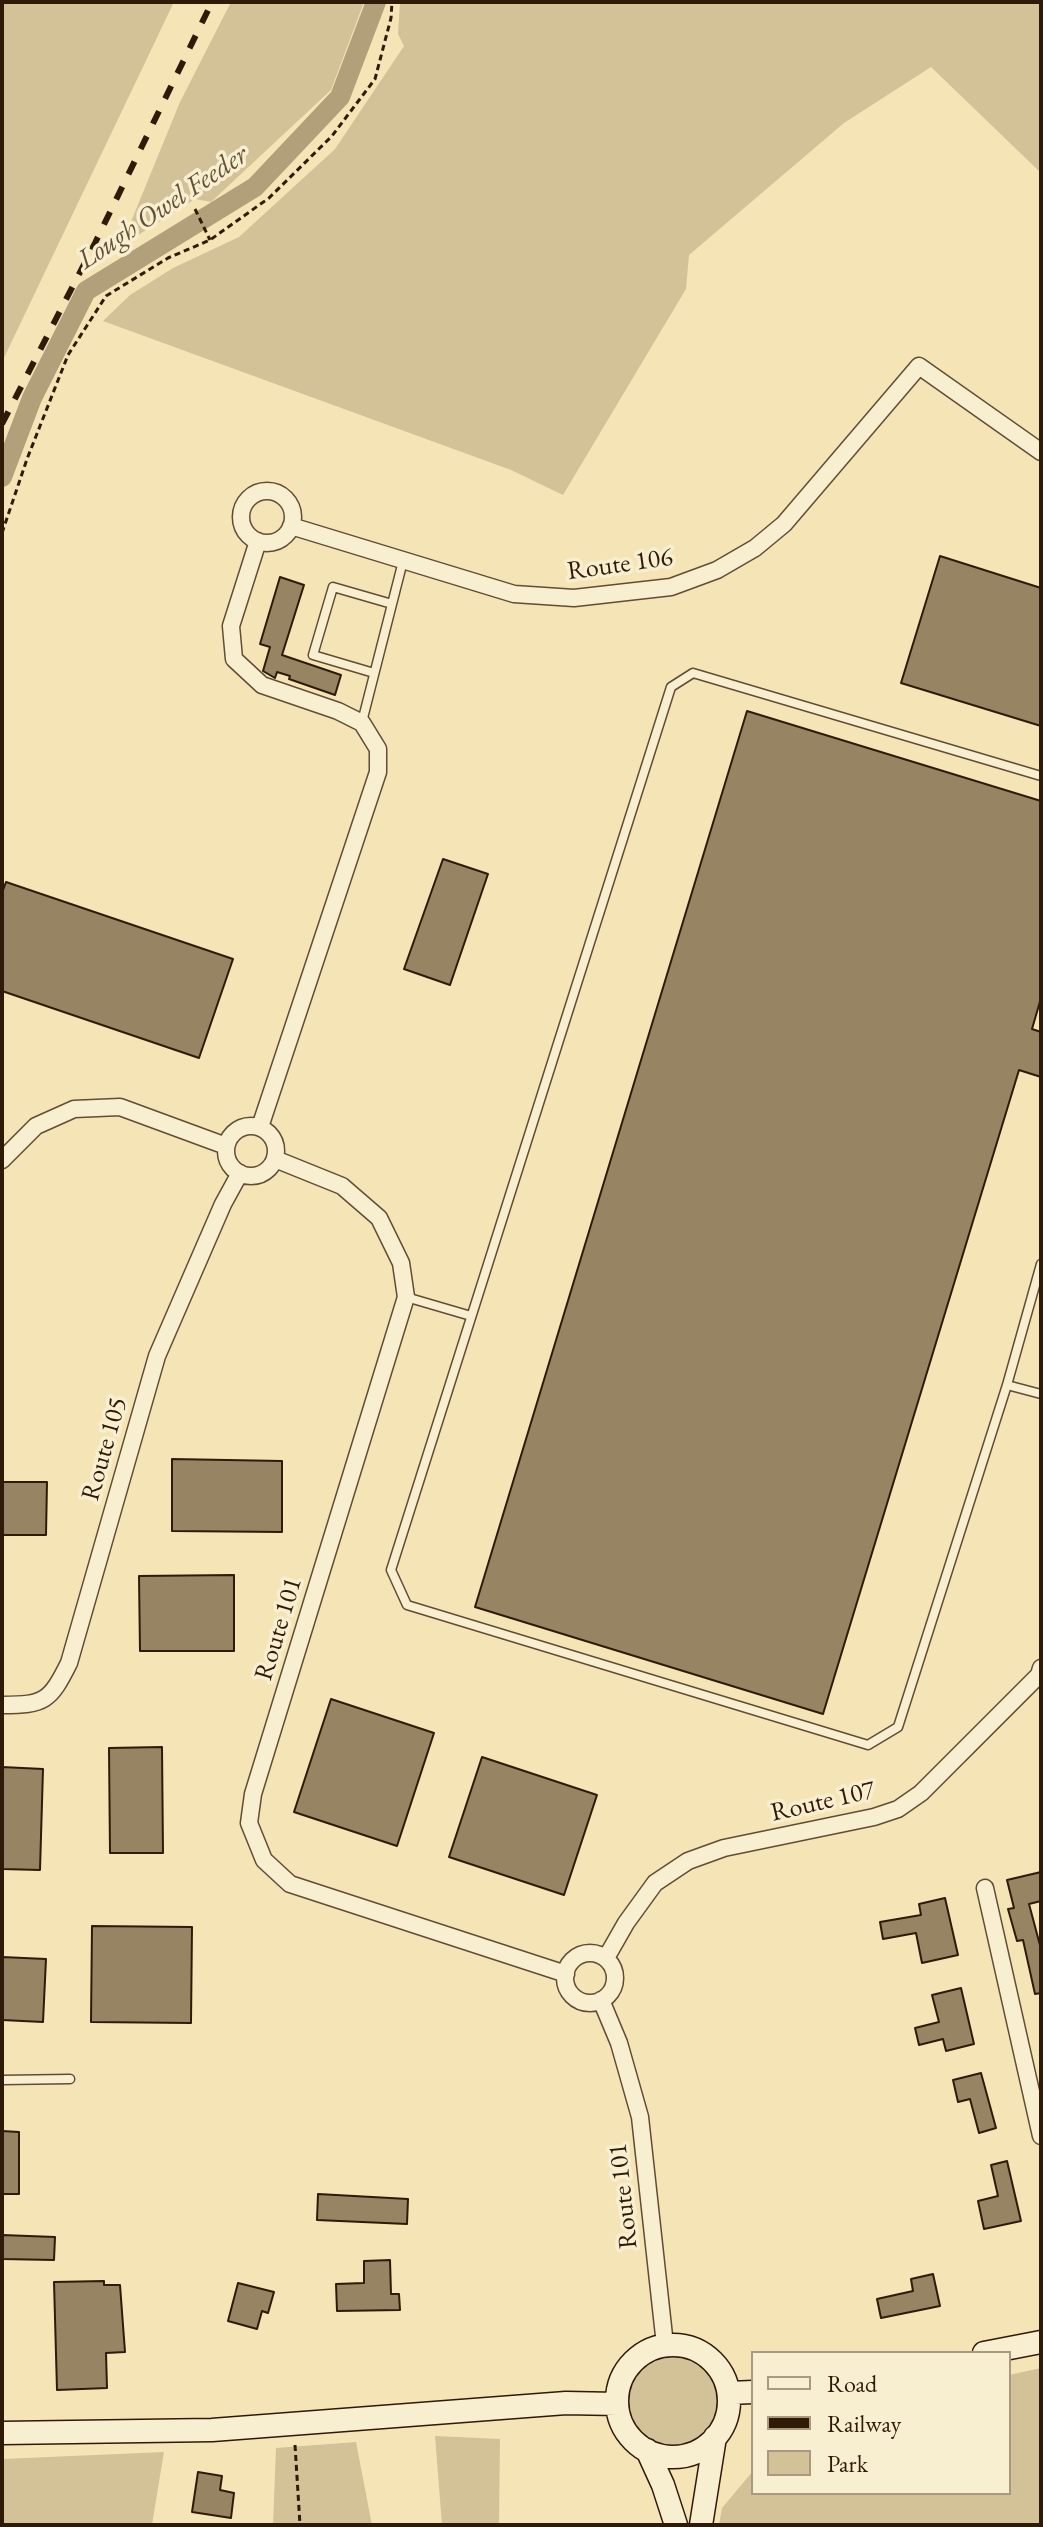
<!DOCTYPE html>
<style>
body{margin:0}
#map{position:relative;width:1043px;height:2527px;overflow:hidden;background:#f5e5b6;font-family:"EB Garamond",serif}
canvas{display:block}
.frame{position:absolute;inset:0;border:4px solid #2f1a08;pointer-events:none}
.legend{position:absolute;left:751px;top:2351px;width:260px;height:144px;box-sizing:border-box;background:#f8eed0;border:2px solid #a89980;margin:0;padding:10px 14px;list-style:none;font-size:24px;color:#2f1a08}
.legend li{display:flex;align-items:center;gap:16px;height:40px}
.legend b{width:40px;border:2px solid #a89980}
</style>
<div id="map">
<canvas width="1043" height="2527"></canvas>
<div class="frame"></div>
<ul class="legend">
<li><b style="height:10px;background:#f8eed0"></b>Road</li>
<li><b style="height:10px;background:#2f1a08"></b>Railway</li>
<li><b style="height:22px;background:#d3c298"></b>Park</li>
</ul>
</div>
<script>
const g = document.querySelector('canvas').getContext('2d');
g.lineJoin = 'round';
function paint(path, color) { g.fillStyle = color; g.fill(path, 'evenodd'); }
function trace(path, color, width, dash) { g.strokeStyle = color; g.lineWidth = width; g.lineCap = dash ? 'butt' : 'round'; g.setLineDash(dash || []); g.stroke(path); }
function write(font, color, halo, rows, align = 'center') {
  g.font = font + ' "EB Garamond",serif'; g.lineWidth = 7; g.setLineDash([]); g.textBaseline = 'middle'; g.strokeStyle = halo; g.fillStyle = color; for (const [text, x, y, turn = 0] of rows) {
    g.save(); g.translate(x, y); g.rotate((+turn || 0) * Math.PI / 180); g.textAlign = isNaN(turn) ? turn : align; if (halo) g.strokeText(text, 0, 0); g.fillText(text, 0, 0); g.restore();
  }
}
paint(new Path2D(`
 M2 2H174L2 362Z
 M231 2H364L331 90 211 202 195 199 121 246 180 102Z
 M400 2H1041V173L931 67 844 123 689 255 686 289 563 495 511 470 103 321 130 295 173 268 239 237 335 149 404 46 398 34Z
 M629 2400a45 45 0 1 1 90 0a45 45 0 1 1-90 0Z
 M1041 2368V2525H719L722 2508 753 2471V2493H1009V2375Z
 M435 2436 500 2439 499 2525H442Z
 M356 2442 372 2525H273L276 2448Z
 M164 2452 152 2525H2V2459Z`), '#d3c298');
trace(new Path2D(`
 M2 477 32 398 86 291 255 187 340 97 376 2`), '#b2a07b', 20);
const building = new Path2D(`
 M940 556 1041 588V726L901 683Z
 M280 577 304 585 282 655 341 675 335 695 289 679 290 676 277 672 275 678 263 671 270 647 260 644Z
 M747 711 1041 801V998L1032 1029 1041 1032V1077L1019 1070 823 1714 475 1607Z
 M443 859 488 874 450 985 404 969Z
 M6 882 233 959 199 1058 2 991V893Z
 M172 1459 282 1461V1532L172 1531Z
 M2 1482H47L46 1535H2Z
 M234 1575V1651H140L139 1576Z
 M331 1699 434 1733 397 1846 294 1812Z
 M162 1747 163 1853H110L109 1748Z
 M482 1757 597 1795 564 1895 449 1857Z
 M2 1767 43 1769 40 1870 2 1869Z
 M1041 1872V1901L1029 1904 1041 1949V1993L1035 1994 1023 1940 1017 1941 1008 1909 1014 1908 1007 1880Z
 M945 1898 958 1955 922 1963 916 1933 883 1939 880 1922 921 1915 919 1904Z
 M92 1926 192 1927 191 2023 91 2022Z
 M2 1957 46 1959 43 2022 2 2020Z
 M961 1988 974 2044 946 2051 943 2039 919 2045 915 2028 939 2022 932 1995Z
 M981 2073 996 2128 979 2133 970 2099 958 2102 953 2080Z
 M2 2131 19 2132V2194H2Z
 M1007 2161 1021 2221 984 2229 978 2201 998 2196 991 2165Z
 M318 2194 408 2199 407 2224 317 2220Z
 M2 2235 55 2237 54 2260 2 2259Z
 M390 2260 391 2294H399L400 2310 337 2311 336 2284 364 2283V2261Z
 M933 2274 940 2306 881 2318 877 2299 913 2291 911 2279Z
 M104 2281V2285H120L125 2352 106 2353 107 2388 57 2390 54 2282Z
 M238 2283 274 2292 268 2313 262 2311 257 2329 228 2321Z
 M198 2472 222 2476 220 2490 234 2493 231 2518 192 2512Z`);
paint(building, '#968462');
trace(building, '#2f1a08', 2);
const lane = new Path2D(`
 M374 673 313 655 333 587 392 604
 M362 722 403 561
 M1041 776 693 673 671 687 391 1570 407 1605 868 1745 898 1727 1007 1385 1041 1264
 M406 1297 471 1316
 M1007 1385 1041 1394
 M2 2080 70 2079`);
const street = new Path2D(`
 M241 517a26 26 0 1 1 52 0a26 26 0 1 1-52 0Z
 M291 526 514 594 574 598 671 587 717 570 755 548 784 524 919 366 1041 452
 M258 541 231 626 234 659 262 685 338 711 362 723 378 749V772L260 1127
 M226 1151a25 25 0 1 1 50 0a25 25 0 1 1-50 0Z
 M275 1159 342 1186 379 1218 401 1263 406 1297 253 1794 249 1823 264 1860 290 1884 566 1974
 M2 1160 36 1126 74 1109 120 1107 226 1146
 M2 1705C45 1705 50 1701 69 1663L157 1356 223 1204 240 1173
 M985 1888 1041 2136
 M565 1978a25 25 0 1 1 50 0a25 25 0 1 1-50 0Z
 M606 1958 626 1923 655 1883 688 1861 724 1848 874 1817 898 1809 921 1793 1039 1675 1041 1668
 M601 2000 619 2043 640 2117 665 2345`);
const secondary = new Path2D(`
 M617 2401a56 56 0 1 1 112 0a56 56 0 1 1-112 0Z
 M984 2353 1041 2342
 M729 2393 753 2392
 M2 2433 212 2430 566 2403 617 2404
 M647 2450 663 2485 676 2525
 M701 2525 715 2437`);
trace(lane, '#604d34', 11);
trace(street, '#604d34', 19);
trace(secondary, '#2f1a08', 25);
trace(new Path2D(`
 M195 209 210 240
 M2 533 27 459 68 355 106 296 168 258 210 240 269 198 332 136 375 79 391 18 392 2
 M295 2445 300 2525`), '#2f1a08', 3, [6, 4]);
trace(lane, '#f8eed0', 8);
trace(street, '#f8eed0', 16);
trace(secondary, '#f8eed0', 22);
trace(new Path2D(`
 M2 424 95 243 212 2`), '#2f1a08', 6, [14, 14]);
write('26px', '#2f1a08', '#f8eed0', [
 ["Route 106",620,565,-8],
 ["Route 105",105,1449,-74],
 ["Route 101",279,1629,-73],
 ["Route 107",823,1802,-13],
 ["Route 101",624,2196,-96]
]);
write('italic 28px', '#635036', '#f8eed0', [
 ["Lough Owel Feeder",163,208,-34]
]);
</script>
